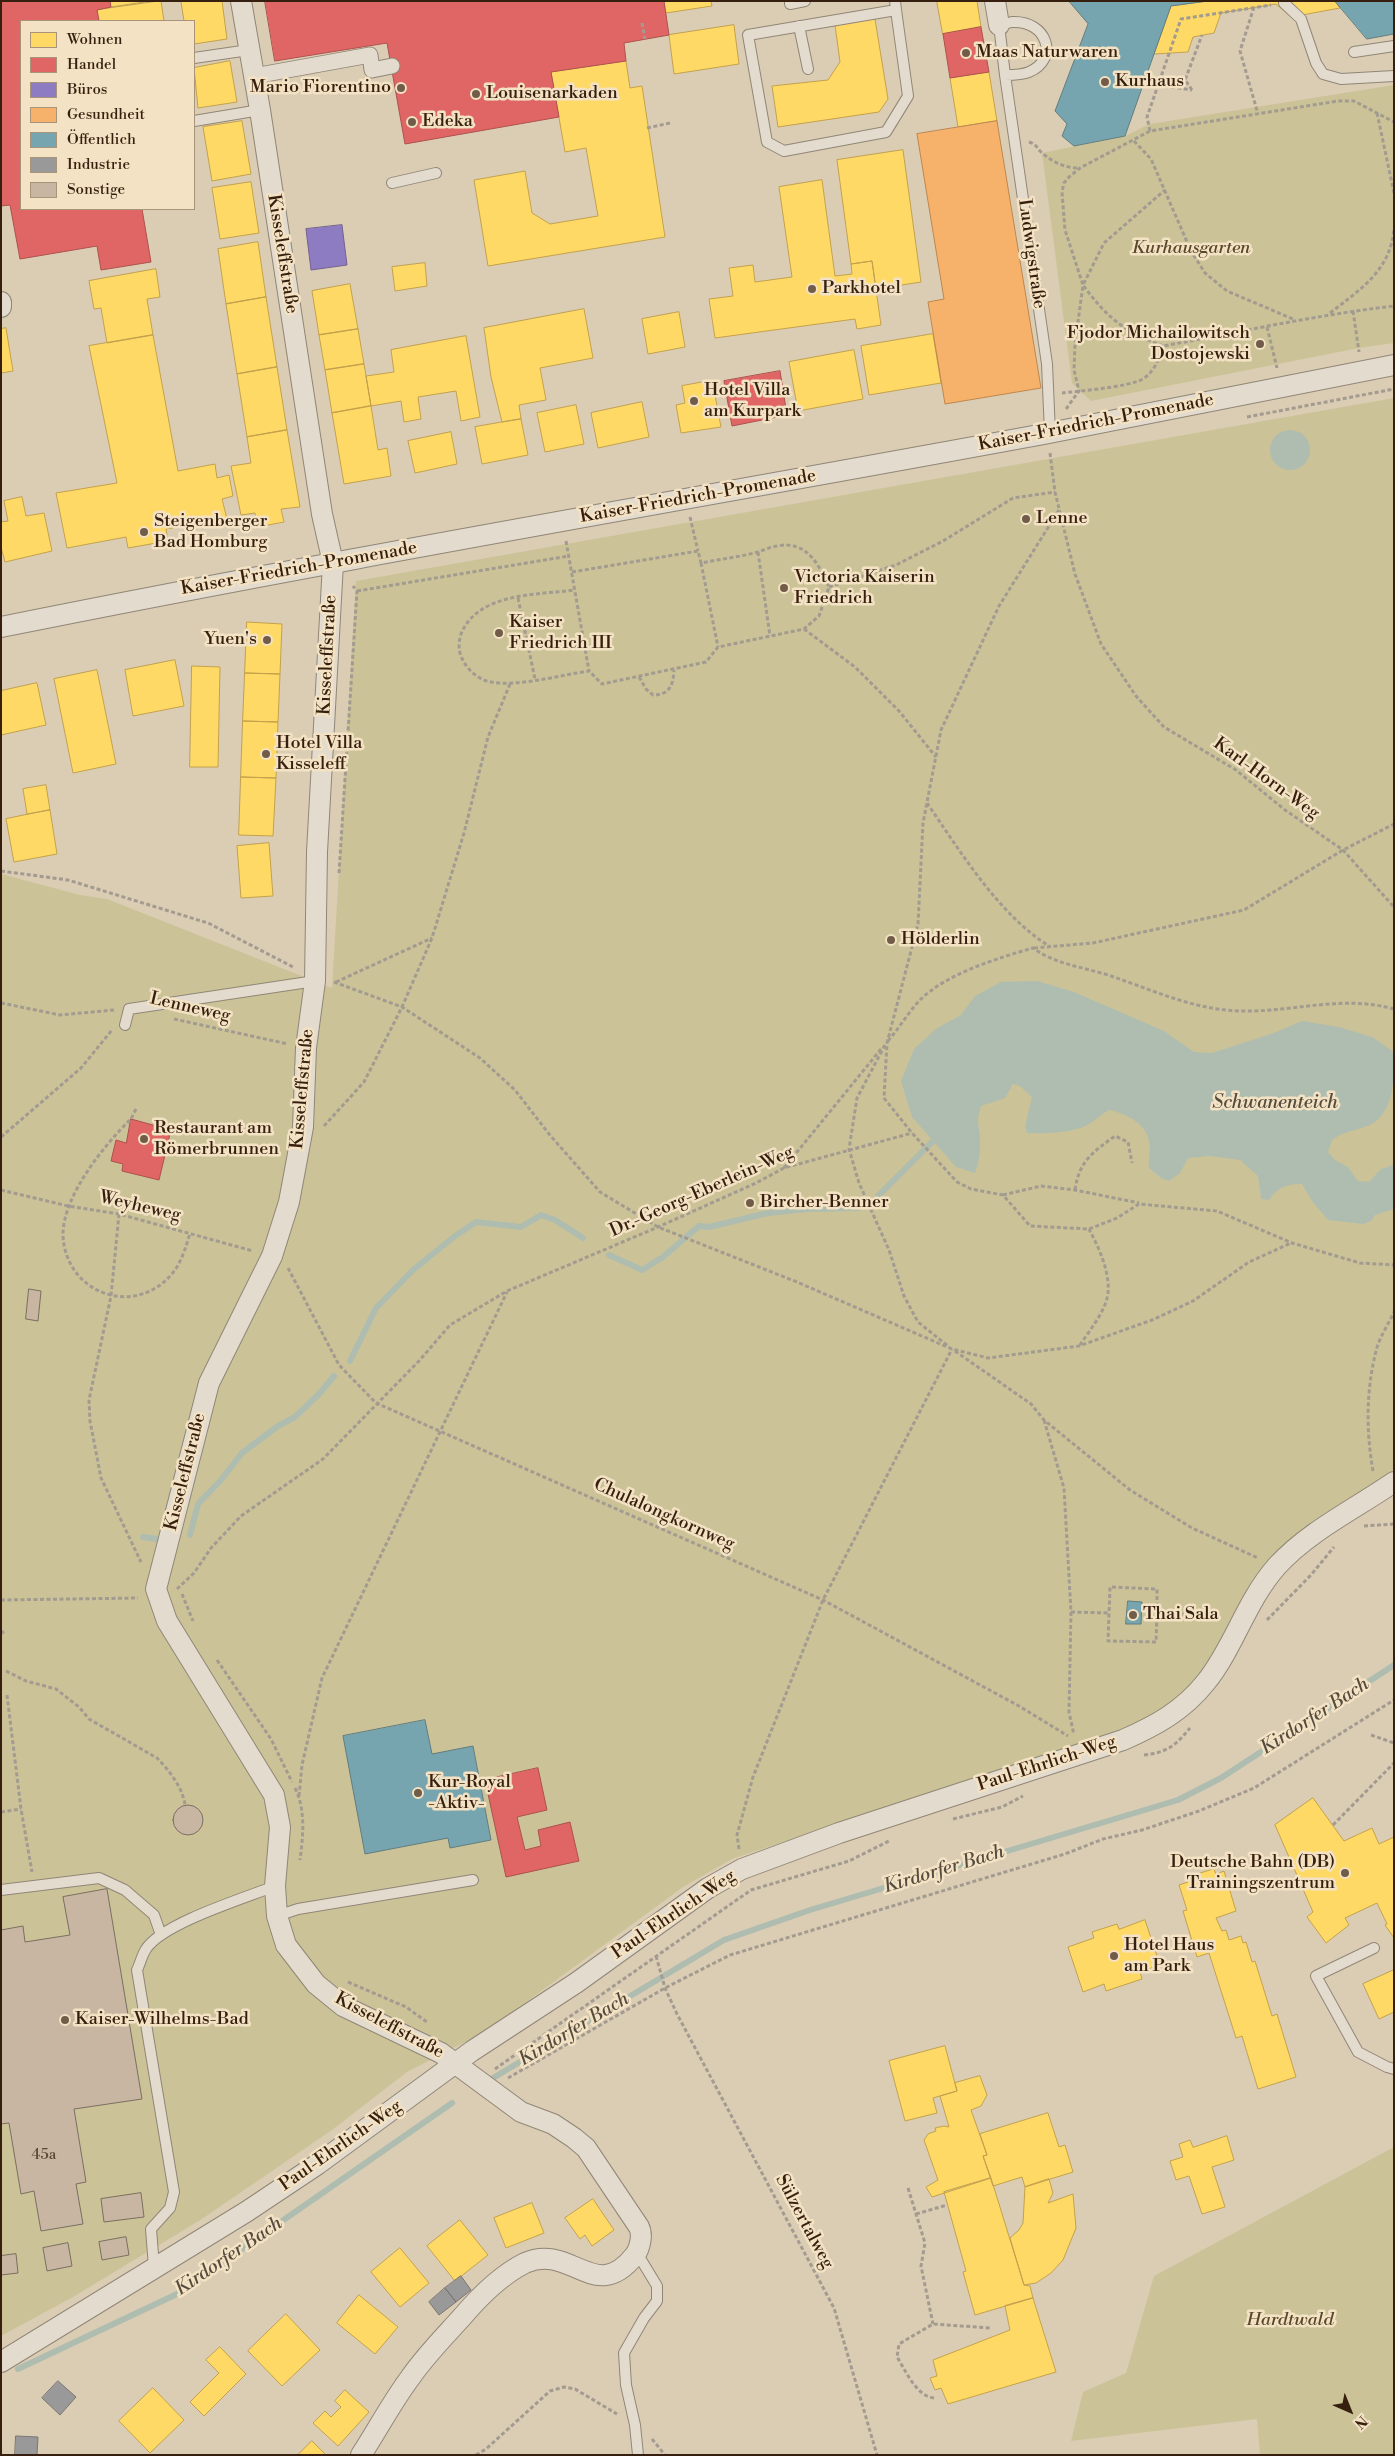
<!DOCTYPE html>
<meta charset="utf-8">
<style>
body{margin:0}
#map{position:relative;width:1395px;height:2456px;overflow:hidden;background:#dbcdb3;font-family:"Libre Bodoni",serif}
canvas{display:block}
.frame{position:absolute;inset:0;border:2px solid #371f0f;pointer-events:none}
.legend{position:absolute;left:20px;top:20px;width:175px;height:190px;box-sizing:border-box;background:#f3e2c3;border:1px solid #a8947b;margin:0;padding:6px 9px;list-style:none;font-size:15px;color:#371f0f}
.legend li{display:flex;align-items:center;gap:10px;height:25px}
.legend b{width:25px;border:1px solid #a8947b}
.north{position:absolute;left:1325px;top:2386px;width:50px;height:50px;-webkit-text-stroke:4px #f3e2c3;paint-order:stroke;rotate:136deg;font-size:14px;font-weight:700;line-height:20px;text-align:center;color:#371f0f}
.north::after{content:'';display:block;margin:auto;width:18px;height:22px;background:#371f0f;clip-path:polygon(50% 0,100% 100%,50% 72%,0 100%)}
</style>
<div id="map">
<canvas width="1395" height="2456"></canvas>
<div class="frame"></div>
<ul class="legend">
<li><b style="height:14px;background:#ffd966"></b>Wohnen</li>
<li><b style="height:14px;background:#e06666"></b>Handel</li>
<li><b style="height:14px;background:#8e7cc3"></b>Büros</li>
<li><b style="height:14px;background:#f6b26b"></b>Gesundheit</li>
<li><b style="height:14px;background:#76a5af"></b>Öffentlich</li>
<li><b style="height:14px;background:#999"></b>Industrie</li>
<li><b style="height:14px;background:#c8b6a3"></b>Sonstige</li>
</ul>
<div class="north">N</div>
</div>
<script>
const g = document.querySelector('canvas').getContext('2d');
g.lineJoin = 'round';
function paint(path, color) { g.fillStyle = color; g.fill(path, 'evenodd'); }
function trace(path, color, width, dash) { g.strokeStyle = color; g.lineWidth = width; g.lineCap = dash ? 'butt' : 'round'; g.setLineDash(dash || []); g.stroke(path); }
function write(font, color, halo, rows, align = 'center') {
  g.font = font + ' "Libre Bodoni",serif'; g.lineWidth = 5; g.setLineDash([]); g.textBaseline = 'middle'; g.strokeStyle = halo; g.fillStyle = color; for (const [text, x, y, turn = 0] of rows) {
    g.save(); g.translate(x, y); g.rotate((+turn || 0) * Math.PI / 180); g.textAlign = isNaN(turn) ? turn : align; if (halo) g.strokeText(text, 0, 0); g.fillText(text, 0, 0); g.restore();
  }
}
paint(new Path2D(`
 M1394 85V343L1359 348 1091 401 1072 383 1042 153 1125 136 1150 124Z
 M1394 398V1469C1365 1493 1330 1507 1301 1530 1290 1539 1279 1551 1269 1562 1237 1599 1222 1648 1192 1686 1179 1702 1161 1712 1143 1722L732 1859 683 1887 488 2030 407 2072 332 2130 202 2219 73 2297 1 2336V874L80 895 107 899 332 988 356 581Z
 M1394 2147V2455H1260L1257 2419 1071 2441 1083 2392 1126 2373 1154 2276Z`), '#cbc397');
paint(new Path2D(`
 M1270 450a20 20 0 1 1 40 0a20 20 0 1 1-40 0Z
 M1037 981 1074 992 1164 1031 1194 1052 1212 1053 1274 1033 1302 1021 1339 1027 1372 1037 1394 1052C1394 1076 1395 1106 1375 1122 1366 1129 1345 1130 1332 1140L1328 1152 1335 1160 1348 1167 1358 1181 1369 1182 1381 1169 1394 1165V1209L1375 1215 1371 1221 1363 1224 1328 1220 1312 1201 1302 1184C1287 1184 1278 1187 1269 1200L1261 1199 1258 1176 1240 1160 1210 1156 1188 1158 1180 1173 1169 1181 1161 1178 1149 1168C1148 1161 1150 1155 1150 1148 1150 1125 1128 1114 1109 1110 1102 1114 1096 1120 1089 1124 1075 1133 1043 1134 1027 1133L1025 1126 1032 1097 1020 1086 1013 1084 1005 1098 981 1106C976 1121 979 1123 980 1137 981 1150 979 1161 975 1173L956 1167 912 1117 901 1081 914 1049 937 1028 961 1015 975 996 1001 982Z`), '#aebdb0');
const homes = new Path2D(`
 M110 1H144V2L111 7Z
 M161 1 164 21H99L97 10Z
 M188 1H222L227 39 194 44V21H184L181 2Z
 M664 1H711L712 6 666 13Z
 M937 1H977L981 27 943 34Z
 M1208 1H1335L1340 8 1291 17 1276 4 1221 13 1214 33 1193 37 1188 52 1154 54 1171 6Z
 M875 19 888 99 879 112 778 127 772 86 828 80 840 62 835 25Z
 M734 25 739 64 674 74 669 35Z
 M230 61 237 102 198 108 194 68Z
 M626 61 630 88 642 86 665 237 488 266 474 180 525 171 532 213 550 224 598 216 586 148 565 152 551 72Z
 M989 72 997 121 958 127 950 78Z
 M242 121 251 174 212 181 203 127Z
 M903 150 921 282 876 289 872 261 851 264 837 160Z
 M822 180 835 276 852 274 851 264 872 261 881 325 857 329 855 319 715 338 709 299 733 296 729 268 753 265 755 282 792 277 779 187Z
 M251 182 259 233 220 239 212 188Z
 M258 242 266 297 226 304 218 249Z
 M425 263 427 286 395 291 392 267Z
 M156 269 160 297 147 299 153 335 107 343 101 308 94 309 89 281Z
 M350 284 358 329 319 335 312 291Z
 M266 297 277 367 237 374 226 304Z
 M584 309 593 358 540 368 546 400 519 405 521 419 502 422 491 377 484 328Z
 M679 312 685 347 648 354 642 319Z
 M6 328 13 371 1 373V329Z
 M358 329 364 364 325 370 319 335Z
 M933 334 941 383 869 395 861 346Z
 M153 335 178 471 215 464 217 478 229 475 233 496 222 499 227 519 166 529 168 541 128 548 126 537 67 548 56 493 117 483 89 346Z
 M466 336 480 417 461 421 456 391 418 397 421 419 404 422 401 401 371 406 366 376 394 372 391 350Z
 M854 350 863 399 798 411 789 362Z
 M364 364 371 406 332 413 325 370Z
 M277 367 287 430 247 437 237 374Z
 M704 382 706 392 714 390 721 427 681 433 676 405 685 403 682 386Z
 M642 402 649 437 598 448 591 413Z
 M576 405 584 444 545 452 537 413Z
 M371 406 378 450 387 448 391 476 344 484 332 413Z
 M521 419 528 455 482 464 475 427Z
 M287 430 300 507 281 509 284 522 258 527 255 513 241 515 231 466 251 463 247 437Z
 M451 432 457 464 415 473 408 441Z
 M22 497 26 516 44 513 52 551 5 562 1 547V522L8 521 4 501Z
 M247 622 282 624 280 674 245 673Z
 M175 660 184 706 133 716 125 670Z
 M192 666 220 667 218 767H190Z
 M97 670 116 764 73 773 54 679Z
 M245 673 280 674 278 722 243 721Z
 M37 683 46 725 1 735V691Z
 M243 721 278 722 276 778 241 777Z
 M241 777 276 778 273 836 239 835Z
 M46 785 50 810 27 814 23 789Z
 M50 810 57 854 14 862 6 819Z
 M269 843 273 896 241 898 237 846Z
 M1313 1798 1344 1841 1372 1828 1379 1844 1394 1837V1938L1385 1925 1387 1924 1377 1903 1345 1918 1349 1925 1326 1943 1307 1917 1313 1912 1275 1825Z
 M1214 1869 1216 1874 1224 1871 1236 1911 1216 1918 1217 1920 1222 1931 1226 1930 1229 1940 1241 1936 1243 1943 1246 1942 1252 1962 1255 1961 1272 2016 1277 2014 1296 2077 1258 2089 1242 2036 1236 2038 1209 1953 1197 1957 1183 1911 1187 1910 1179 1885 1188 1882 1186 1878Z
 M1145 1920 1160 1965 1140 1972 1142 1979 1106 1991 1104 1984 1083 1992 1068 1947 1094 1938 1092 1932 1117 1924 1119 1929Z
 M1394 1970V2012L1379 2019 1363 1984Z
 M945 2046 957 2091 933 2098 937 2113 905 2121 889 2061Z
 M980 2076 987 2095 981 2106 971 2110 987 2155 983 2156 991 2178 932 2197 926 2187 938 2180 924 2140 928 2134 936 2131 935 2128 944 2126 949 2127 940 2096 957 2091 955 2083Z
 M1048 2113 1059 2147 1065 2145 1073 2172 1025 2187 1022 2177 993 2186 983 2156 987 2155 980 2134Z
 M1227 2136 1234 2160 1212 2167 1225 2207 1202 2214 1189 2176 1176 2180 1170 2161 1183 2157 1179 2144 1190 2140 1193 2147Z
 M991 2178 1024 2285 1030 2286 1033 2298 975 2315 963 2272 966 2271 944 2192Z
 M1049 2179 1053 2193 1048 2203 1073 2194 1076 2228 1063 2260 1051 2273 1036 2283 1024 2285 1010 2238 1019 2230 1023 2223 1025 2187Z
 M593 2199 614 2230 592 2246 585 2235 580 2239 565 2218Z
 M532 2203 544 2233 506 2248 494 2218Z
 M460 2220 488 2255 455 2281 427 2246Z
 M400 2248 429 2283 400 2307 371 2272Z
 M359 2295 398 2327 375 2354 337 2323Z
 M1033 2298 1056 2372 948 2404 941 2388 935 2390 930 2378 937 2376 933 2360 1010 2330 1005 2306Z
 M286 2314 320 2350 282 2386 248 2351Z
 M220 2347 246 2374 204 2416 190 2402 219 2373 206 2360Z
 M153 2388 184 2420 150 2453 119 2421Z
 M345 2390 369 2412 338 2446 313 2423 325 2411 331 2417 341 2407 335 2401Z
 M312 2441 326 2455H298Z`);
paint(homes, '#ffd966');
trace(homes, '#c3a14c', 1);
const shops = new Path2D(`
 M1 1H110L111 7 97 10 99 21H21V209H142L151 262 101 270 97 246 20 259 10 205 1 206Z
 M265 1H664L669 35 624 43 626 61 551 72 559 117 405 144 387 43 275 61Z
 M981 27 989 72 950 78 943 34Z
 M780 371 787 415 732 426 724 381Z
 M131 1119 171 1130 159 1180 122 1171 123 1164 111 1161 116 1140 126 1143Z
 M538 1768 547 1810 517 1817 525 1850 541 1846 538 1830 570 1822 579 1861 506 1877 485 1780Z`);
paint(shops, '#e06666');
trace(shops, '#ad514c', 1);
const offices = new Path2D(`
 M342 225 347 265 311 270 306 229Z`);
paint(offices, '#8e7cc3');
trace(offices, '#74608d', 1);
const health = new Path2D(`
 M997 121 1041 388 945 404 928 302 944 299 917 134Z`);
paint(health, '#f6b26b');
trace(health, '#bd864f', 1);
const public = new Path2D(`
 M1069 1H1208L1171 6 1125 136 1074 146 1062 136 1067 124 1055 111 1088 24Z
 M1335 1H1394V34L1367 39Z
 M1128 1601 1142 1602 1141 1624H1126Z
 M425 1720 432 1754 473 1746 491 1840 450 1848 448 1838 365 1854 343 1736Z`);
paint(public, '#76a5af');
trace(public, '#637d7f', 1);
const industry = new Path2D(`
 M461 2276 471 2290 456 2302 445 2288Z
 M445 2288 456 2302 439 2315 429 2302Z
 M58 2381 76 2397 60 2415 42 2398Z
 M16 2436 38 2437 37 2455H15Z`);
paint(industry, '#999');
trace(industry, '#7c7470', 1);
trace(new Path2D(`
 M878 1196 933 1141
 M609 1255 642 1270 663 1257 699 1226 709 1227 768 1213 807 1209 858 1208
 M350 1361 376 1308 413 1270 455 1236 476 1222 521 1227 541 1215 555 1220 583 1238
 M190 1535 198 1504 221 1480 242 1453 278 1426 295 1417 320 1393 334 1376
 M143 1537 158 1539
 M493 2078 724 1940 810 1910 1178 1800 1221 1778 1394 1665
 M18 2369 177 2294 452 2103`), '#aebdb0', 6);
const building = new Path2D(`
 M29 1289 41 1291 38 1321 26 1319Z
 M173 1820a15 15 0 1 1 30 0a15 15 0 1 1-30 0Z
 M107 1889 142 2099 74 2109 86 2182 76 2184 83 2224 41 2231 34 2191 21 2194 9 2123 1 2124V1930L23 1926 25 1942 70 1935 63 1897Z
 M141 2193 144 2217 104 2222 101 2199Z
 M126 2237 129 2255 102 2260 99 2242Z
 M68 2243 72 2266 47 2271 43 2248Z
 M16 2254 18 2273 1 2275V2256Z`);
paint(building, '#c8b6a3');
trace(building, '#7a6f60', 1);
const service = new Path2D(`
 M790 1V4L805 1
 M895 1 896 10 908 96 886 132 784 151 767 142 748 35 896 10
 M1284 3 1301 19 1316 63 1323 74 1341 79 1394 76
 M1012 22C1047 20 1060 59 1029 72 1022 75 1013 75 1005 75L999 25Z
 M799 26 808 69
 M1354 52 1394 46
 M194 58 249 50
 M1005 75 1047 364 1050 433
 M194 121 260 110
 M392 183 436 173
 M125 1025 129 1009 315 981
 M1 1890 99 1878 125 1890 154 1915 161 1935
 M277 1916 298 1909 473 1880
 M1374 1948 1316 1976 1358 2052 1387 2067 1394 2069
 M637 2253 657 2286V2301L644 2318 624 2353 626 2385 635 2425 638 2455
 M154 2267 151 2229 170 2208 174 2192 137 1970C140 1964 142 1955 146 1949 163 1923 245 1898 275 1886`);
const pedestrian = new Path2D(`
 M254 76 370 55 372 70 392 66`);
const minor = new Path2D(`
 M241 1 260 110 322 514 333 563 317 852 315 981 306 1048 303 1127 289 1202 272 1256 209 1383 156 1589 167 1621 274 1795 280 1827 275 1886 277 1916 286 1945 316 1984 343 2006 441 2053 521 2112 553 2124 574 2138 586 2148 639 2227C643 2235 640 2248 635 2255 595 2306 571 2242 525 2263 501 2275 479 2297 462 2317 444 2337 425 2356 410 2378 392 2402 378 2429 361 2455
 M995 1 999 25
 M1 302V307
 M1 627C348 557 697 498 1044 434 1161 412 1277 387 1394 365
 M1 2362 246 2212 318 2164 472 2051 576 1983 708 1888 742 1869 839 1833 1123 1740C1155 1726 1183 1711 1206 1682 1234 1647 1246 1601 1277 1566 1309 1531 1355 1509 1394 1482`);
trace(service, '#918676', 12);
trace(pedestrian, '#918676', 17);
trace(minor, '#918676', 22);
trace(new Path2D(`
 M1254 7 1240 51 1258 114
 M642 23 645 39
 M1158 85 1192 90
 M1192 90 1185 80 1202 35
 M1377 113 1394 193
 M647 128 670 123
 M1150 131 1147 117 1181 19 1271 5
 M1134 141 1151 159 1191 251 1205 273 1227 291 1293 319
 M1029 142C1036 144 1037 148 1041 152 1052 162 1065 168 1079 168
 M1353 311 1359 352
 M1330 313C1361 289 1391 270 1394 228
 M1267 327 1277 368
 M1163 346C1125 332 1107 318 1083 285L1104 243 1165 190
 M1062 393C1079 391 1129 387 1143 379 1155 371 1159 359 1163 346 1240 332 1316 315 1394 306
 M1066 409 1079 391 1074 370 1075 344 1083 285 1065 230 1062 192 1064 183 1069 177 1080 168 1150 131 1338 101H1354L1394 122
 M1247 417 1394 389
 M1050 453 1055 492 1075 574 1101 644 1136 696 1164 727 1236 770 1285 810 1343 850 1394 907
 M1059 510 999 606 941 730 923 823 918 924 887 1043 884 1098 912 1133 957 1182 971 1189 1003 1195 1030 1226 1089 1229 1117 1218 1139 1204 1217 1211 1292 1243 1360 1263 1394 1265
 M690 517 698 551
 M566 541 589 671
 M758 552 770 636
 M701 563 718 647
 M572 572 698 551 701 563C720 559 740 557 758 552 764 550 770 547 777 546 806 540 819 564 829 587L819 616 804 629 718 647 706 662 602 684 589 671C560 675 519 687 491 682 478 680 466 669 461 656 458 649 459 640 461 634 478 592 538 595 575 590
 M829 587 896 565 943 541 1013 498 1055 492
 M357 591 569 556
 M518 598 535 679
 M804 629 855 667 899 711 936 757
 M639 677 646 689 653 695C670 695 673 685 674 670
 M927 803C960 851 999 915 1049 946
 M1 871 68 880 208 923 295 968
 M339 873 357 591 353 586
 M1034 948 1093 943 1244 910 1343 850 1394 824
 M334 982 402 1007 480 1058 515 1090 549 1134 600 1192 658 1227 797 1282 952 1349 988 1358 1079 1346 1152 1320 1193 1301 1249 1262 1291 1243
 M336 982 432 938
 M1 1003 60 1015 114 1010
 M174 1019 288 1044
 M888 1041C899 1028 908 1013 919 1001 945 974 998 958 1033 948 1055 964 1082 967 1108 975 1153 990 1198 1012 1247 1011 1297 1011 1344 995 1394 1009
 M885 1045 857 1098 849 1149 859 1183 889 1250 904 1296 918 1322 948 1346
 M136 1109 131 1119C104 1145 62 1197 63 1236 66 1293 133 1318 171 1275 181 1264 186 1247 190 1233
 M324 1126 364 1082 402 1007 432 938 464 833 488 737 510 684
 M1 1137 81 1068 112 1030
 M784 1168 881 1049
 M1 1190 68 1206 119 1214 253 1251
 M1075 1190C1079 1161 1093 1152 1115 1136L1128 1142 1132 1163
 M1003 1195 1041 1186 1075 1190 1139 1203
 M119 1214 111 1296 89 1400 90 1421 101 1478 141 1562
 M288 1268 339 1365 376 1403 823 1600 1019 1706 1068 1736
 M1080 1345C1089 1331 1106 1311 1108 1293 1110 1272 1099 1248 1089 1229
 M955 1351 1031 1404 1044 1420 1130 1490 1192 1528 1258 1558
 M1044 1420 1064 1488 1071 1612 1069 1712 1074 1735
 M1373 1471C1366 1431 1366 1391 1376 1351 1379 1338 1388 1325 1394 1312
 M1364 1526 1394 1524
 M177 1589 194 1573 211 1548 241 1516 323 1459 419 1361 450 1325 507 1291 658 1227 756 1183 784 1168 912 1133
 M182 1594 193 1621
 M1 1600 138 1598
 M1071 1612 1109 1613
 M1157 1613V1589L1110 1587 1108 1641 1156 1642 1157 1613 1221 1616
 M1267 1620 1311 1575 1334 1547
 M1 1634 4 1631
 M217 1660 271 1739 292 1782
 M6 1671 26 1681 56 1689 79 1707 89 1719 157 1758C169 1770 183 1788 185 1805
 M7 1695 21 1809 32 1872
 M1371 1735 1394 1743
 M1144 1755C1168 1752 1175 1746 1190 1728
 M295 1788C306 1810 303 1837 300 1860
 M299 1796 302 1765 322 1678 507 1292
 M1 1812 21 1809
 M953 1819 1002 1807 1023 1796
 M1333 1825 1394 1763
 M739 1849 737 1835 753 1777 823 1600 952 1349
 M656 1956 665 1988 677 2014 834 2308 877 2455
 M348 1982 406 2007 427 2022
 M495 2069 751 1890 849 1861 891 1840
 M508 2078 665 1988 730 1955 1065 1854 1103 1839 1142 1830 1199 1811 1254 1788 1394 1700
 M908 2188 925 2243 921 2266 933 2324
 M916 2214 947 2205
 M934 2398C916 2396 906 2371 897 2357L899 2344 933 2324 990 2328
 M652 2439 665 2455
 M476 2455 486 2449 550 2391 564 2387 575 2389 617 2414`), '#a39b90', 3, [4, 2.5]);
trace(service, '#e2dbce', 10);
trace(pedestrian, '#e2dbce', 15);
trace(minor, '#e2dbce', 20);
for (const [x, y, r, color] of [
 [966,53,5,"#705c48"],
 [1105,82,5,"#705c48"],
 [401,88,5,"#705c48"],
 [476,94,5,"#705c48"],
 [412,122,5,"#705c48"],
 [812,289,5,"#705c48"],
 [1260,344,5,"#705c48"],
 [694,401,5,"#705c48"],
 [1026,519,5,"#705c48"],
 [144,532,5,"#705c48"],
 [784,588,5,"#705c48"],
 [499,633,5,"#705c48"],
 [267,640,5,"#705c48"],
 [266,754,5,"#705c48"],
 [891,940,5,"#705c48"],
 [144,1139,5,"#705c48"],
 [750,1203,5,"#705c48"],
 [1133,1615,5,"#705c48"],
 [418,1793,5,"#705c48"],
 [1345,1873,5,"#705c48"],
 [1114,1956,5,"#705c48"],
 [65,2020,5,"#705c48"]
]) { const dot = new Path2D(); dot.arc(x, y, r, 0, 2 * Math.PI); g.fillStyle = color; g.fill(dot); trace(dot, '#f3e2c3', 2); }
write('15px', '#5c4635', null, [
 ["45a",44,2155]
]);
write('18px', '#371f0f', '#f3e2c3', [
 ["Maas Naturwaren",976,53],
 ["Kurhaus",1115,82],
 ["Mario Fiorentino",391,88,"right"],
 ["Louisenarkaden",486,94],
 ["Edeka",422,122],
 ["Parkhotel",822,289],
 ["Fjodor Michailowitsch",1250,334,"right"],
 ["Dostojewski",1250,355,"right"],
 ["Hotel Villa",704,391],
 ["am Kurpark",704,412],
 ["Lenne",1036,519],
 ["Steigenberger",154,522],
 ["Bad Homburg",154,543],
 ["Victoria Kaiserin",794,578],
 ["Friedrich",794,599],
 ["Kaiser",509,623],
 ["Friedrich III",509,644],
 ["Yuen's",257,640,"right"],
 ["Hotel Villa",276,744],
 ["Kisseleff",276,765],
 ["Hölderlin",901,940],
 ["Restaurant am",154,1129],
 ["Römerbrunnen",154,1150],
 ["Bircher-Benner",760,1203],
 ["Thai Sala",1143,1615],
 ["Kur-Royal",428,1783],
 ["-Aktiv-",428,1804],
 ["Deutsche Bahn (DB)",1335,1863,"right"],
 ["Trainingszentrum",1335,1884,"right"],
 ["Hotel Haus",1124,1946],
 ["am Park",1124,1967],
 ["Kaiser-Wilhelms-Bad",75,2020]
], 'left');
write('italic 18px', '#59462b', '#f3e2c3', [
 ["Kurhausgarten",1191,249],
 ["Hardtwald",1290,2321]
]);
write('18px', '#371f0f', '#f3e2c3', [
 ["Kisseleffstraße",282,254,81],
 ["Ludwigstraße",1031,254,82],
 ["Kaiser-Friedrich-Promenade",1096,423,-11],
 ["Kaiser-Friedrich-Promenade",698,497,-10],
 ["Kaiser-Friedrich-Promenade",299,569,-10],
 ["Kisseleffstraße",328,655,-87],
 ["Karl-Horn-Weg",1266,779,36],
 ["Lenneweg",190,1008,13],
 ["Kisseleffstraße",303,1089,-85],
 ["Dr.-Georg-Eberlein-Weg",702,1192,-24],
 ["Weyheweg",140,1207,13],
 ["Kisseleffstraße",186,1472,-76],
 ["Chulalongkornweg",664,1515,24],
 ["Paul-Ehrlich-Weg",1047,1764,-18],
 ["Paul-Ehrlich-Weg",674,1915,-34],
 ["Kisseleffstraße",389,2026,28],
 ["Paul-Ehrlich-Weg",341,2146,-35],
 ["Sülzertalweg",804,2222,62]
]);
write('italic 19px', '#554c3f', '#f3e2c3', [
 ["Schwanenteich",1275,1103],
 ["Kirdorfer Bach",1315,1717,-33],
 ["Kirdorfer Bach",944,1870,-17],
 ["Kirdorfer Bach",574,2030,-31],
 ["Kirdorfer Bach",229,2257,-34]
]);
</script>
